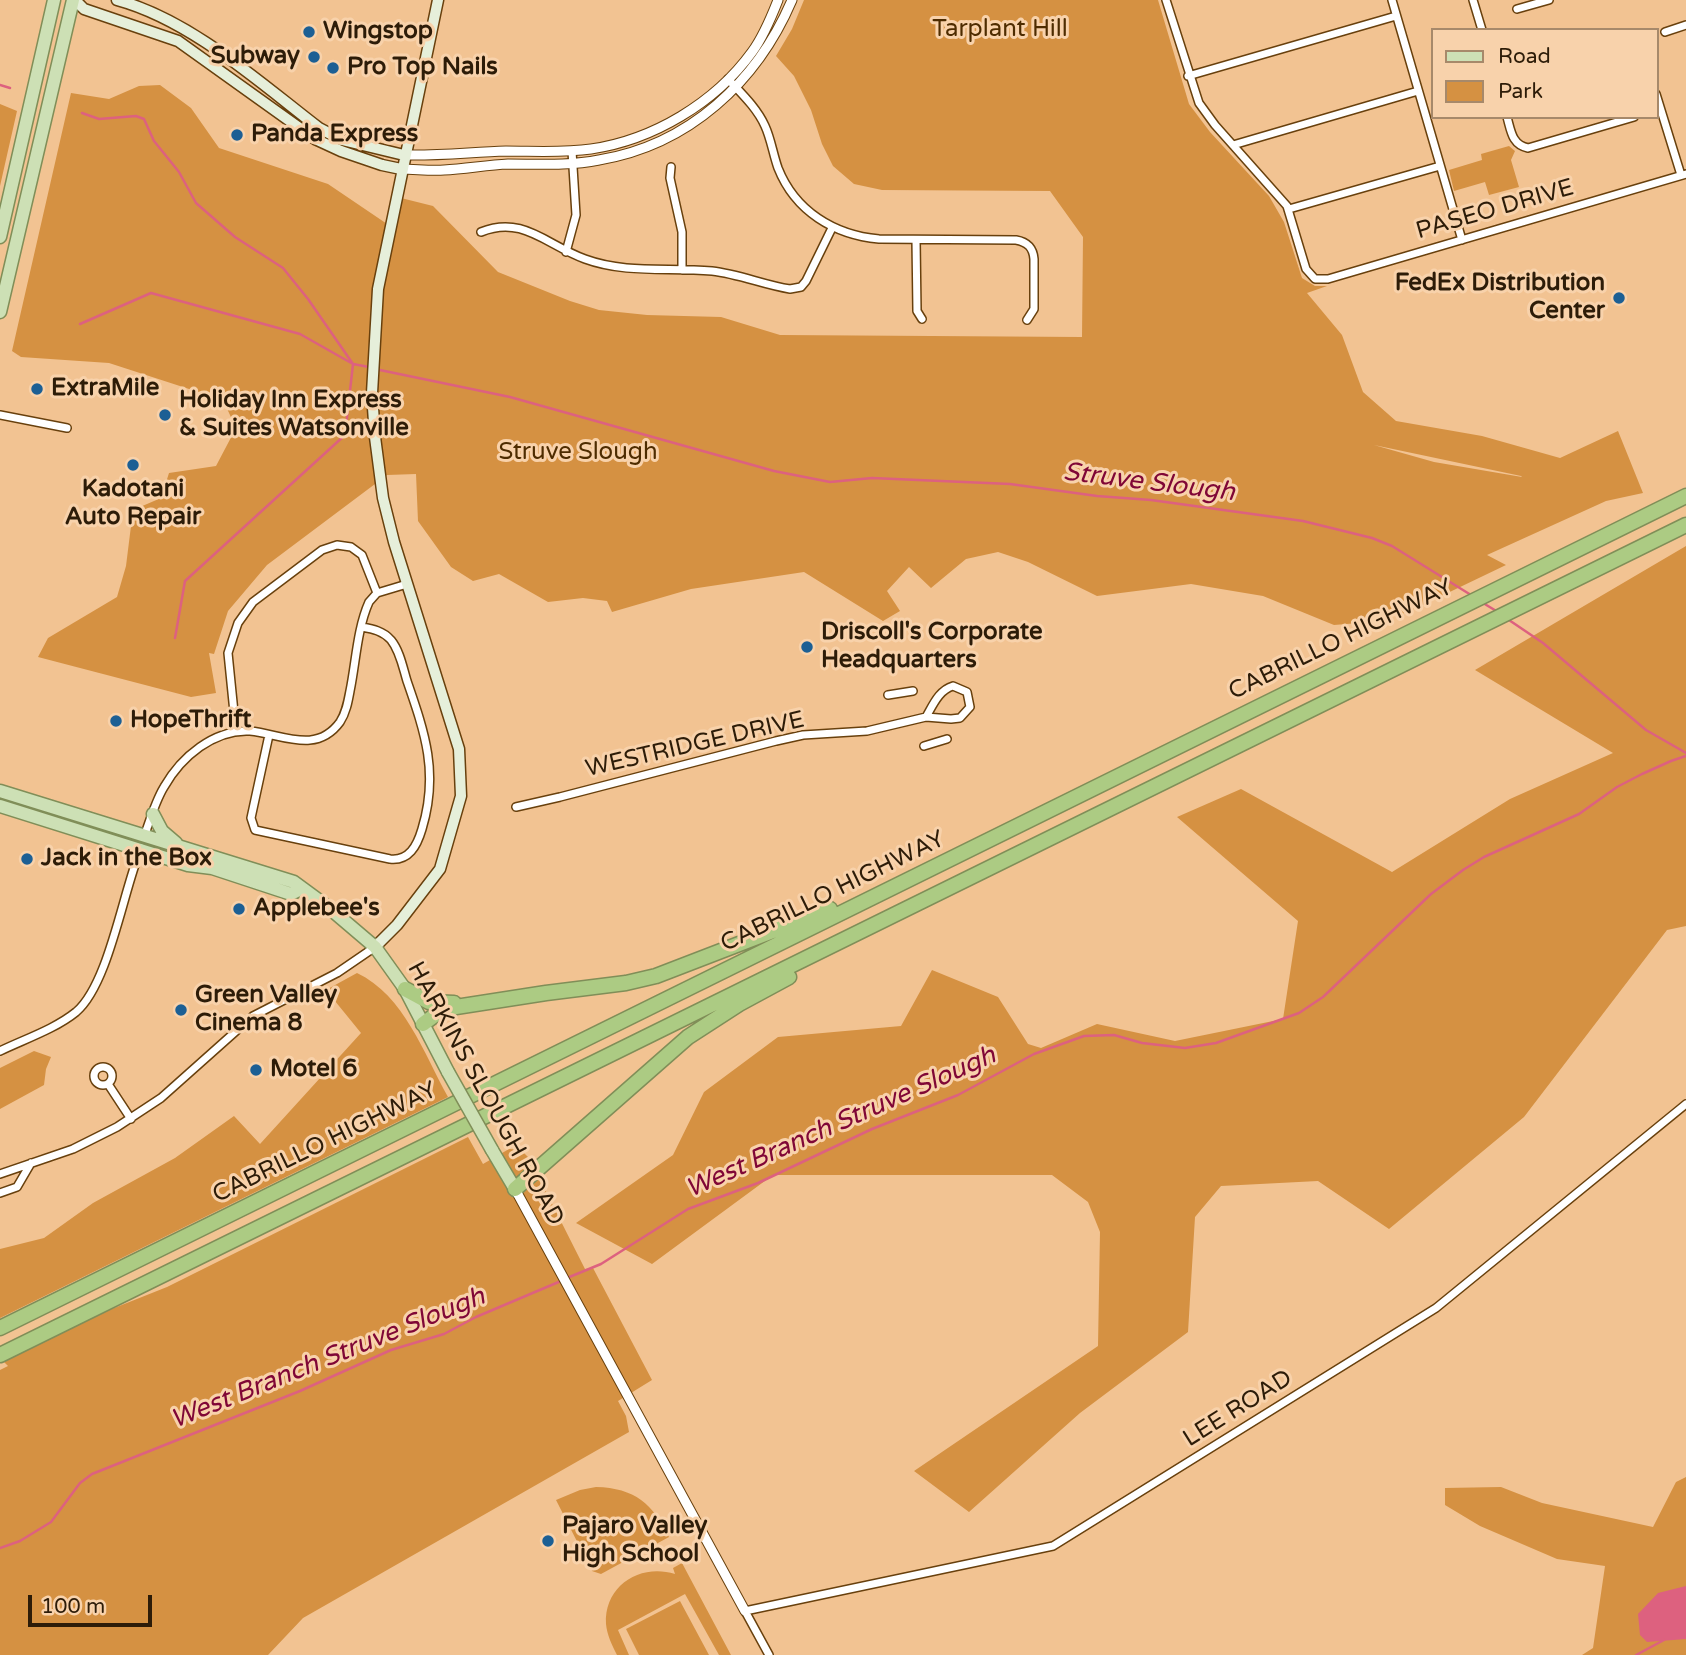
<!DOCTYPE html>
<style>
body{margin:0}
#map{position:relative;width:1686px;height:1655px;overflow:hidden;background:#f2c392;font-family:"Varela Round",sans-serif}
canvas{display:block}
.legend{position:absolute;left:1431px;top:28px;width:228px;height:91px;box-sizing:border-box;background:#f8d2ab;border:2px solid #a7896a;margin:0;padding:9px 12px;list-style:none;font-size:21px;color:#2d1c08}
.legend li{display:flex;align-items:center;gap:14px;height:35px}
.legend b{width:35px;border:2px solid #a7896a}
.scale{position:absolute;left:28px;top:1595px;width:124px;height:32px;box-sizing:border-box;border:4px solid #2d1c08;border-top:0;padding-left:9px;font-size:21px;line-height:24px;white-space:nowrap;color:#2d1c08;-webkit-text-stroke:5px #f8d2ab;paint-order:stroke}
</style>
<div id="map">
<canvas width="1686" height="1655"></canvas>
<ul class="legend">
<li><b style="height:9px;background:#cde0b5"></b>Road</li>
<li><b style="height:19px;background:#d59142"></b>Park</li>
</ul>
<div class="scale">100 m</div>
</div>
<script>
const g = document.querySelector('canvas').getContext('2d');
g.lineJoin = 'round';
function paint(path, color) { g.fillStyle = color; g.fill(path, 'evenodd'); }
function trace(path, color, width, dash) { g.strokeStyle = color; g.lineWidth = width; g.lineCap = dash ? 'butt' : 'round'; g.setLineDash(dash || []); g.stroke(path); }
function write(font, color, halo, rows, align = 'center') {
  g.font = font + ' "Varela Round",sans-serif'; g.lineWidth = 6; g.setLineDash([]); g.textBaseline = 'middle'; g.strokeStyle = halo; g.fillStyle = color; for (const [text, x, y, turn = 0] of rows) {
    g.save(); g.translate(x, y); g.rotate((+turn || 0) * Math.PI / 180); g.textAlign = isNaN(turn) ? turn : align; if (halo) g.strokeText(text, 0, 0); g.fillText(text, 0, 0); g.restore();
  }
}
paint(new Path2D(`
 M804 0H1158L1189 104 1210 132 1269 196 1284 222 1302 278 1315 286H1327L1307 293 1342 335 1363 392 1396 421 1482 436 1560 458 1618 431 1643 493 1606 501 1487 555 1506 565 1408 612 1371 622 1334 625 1263 596 1191 584 1097 596 1028 562 998 552 966 559 931 588 909 567 887 591 900 611 883 621 804 572 691 589 612 612 607 601 583 598 548 602 499 574 473 581 451 567 418 521 416 474 387 475 267 565 228 611 214 654 209 653 216 693 191 697 38 657 48 638 117 597 126 566 133 510 161 498 169 473 216 466 236 428 223 400 109 363 21 357 12 351 71 93 109 99 139 86 160 85 191 108 219 148 328 184 393 228 397 197 433 206 498 272 570 301 599 310 647 315 721 317 780 335 1082 337 1083 237 1050 191 882 190 854 184 833 166 822 144 811 110 794 76 776 56 792 29ZM1374 445 1521 476 1522 477 1434 462Z
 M0 104 17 111 0 186Z
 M1509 146 1515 151 1511 160 1519 187 1489 195 1485 182 1454 191 1449 170 1482 160 1481 154Z
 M1686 546V926L1667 930 1524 1117 1389 1229 1318 1181 1221 1186 1195 1217 1188 1332 1080 1413 969 1512 914 1471 1098 1346 1100 1232 1088 1202 1052 1175H773L652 1264 576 1223 673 1155 704 1092 778 1037 901 1026 932 970 998 997 1028 1044 1041 1048 1097 1024 1175 1041 1283 1019 1298 921 1177 817 1241 789 1392 872 1510 799 1613 753 1475 670Z
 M357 973C404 995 424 1054 448 1097L0 1318V1249L44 1238 93 1203 175 1158 234 1116 260 1144 361 1033 326 990Z
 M34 1051 51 1057 46 1069 44 1085 0 1109V1068Z
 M468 1137 483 1164 509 1149 521 1150 529 1158 585 1269 593 1268 652 1380 618 1401 626 1416 629 1432 303 1618 268 1655H0V1370L8 1366 0 1358 49 1334 167 1287Z
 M1686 1477V1655H1582L1593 1648 1605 1566 1557 1559 1480 1526 1445 1505V1488L1501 1487 1542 1503 1653 1527 1676 1482Z
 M596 1487C635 1488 653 1504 669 1537L601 1574 592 1571 556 1500 580 1490Z
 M682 1563 731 1655H719L685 1594 618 1630 629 1655H617C612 1645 607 1635 606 1624 604 1585 641 1563 675 1574L673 1568Z
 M680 1601 709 1655H639L626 1629Z`), '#d59142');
paint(new Path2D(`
 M1686 1586V1639L1647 1642 1640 1635 1638 1614 1658 1593Z`), '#dd617f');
trace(new Path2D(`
 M0 85 10 88
 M82 113 99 119 136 116 144 119 154 141 179 172 196 203 235 237 283 268 308 299 353 364 369 367
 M80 324 151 293 300 334 353 364 345 435 185 581 175 638
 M375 369 510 397 774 471 830 482 872 478 1010 484 1097 496 1151 500 1303 521 1372 538 1392 546 1471 595
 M1483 603 1498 612
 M1506 618 1543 643 1646 730 1686 753
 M567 1278 601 1264 688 1209 758 1183 872 1129 958 1095 1034 1054 1084 1036 1114 1035 1142 1043 1185 1048 1216 1043 1299 1013 1323 997 1431 894 1463 870 1484 857 1579 814 1617 787 1642 774 1671 761 1686 756
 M0 1548 20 1541 51 1522 80 1483 92 1474 300 1391 391 1350 444 1334 476 1317 561 1281
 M1636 1655 1664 1640`), '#dd617f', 2.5);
const minor = new Path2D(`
 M1166 0 1199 103 1215 125 1287 206 1306 269 1315 279H1328L1686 174
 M1392 0 1462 240
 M1473 0 1482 30
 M1517 9 1549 0
 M1665 32 1686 25
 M1188 76 1396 16
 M728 79C741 93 757 108 765 126 771 139 773 154 778 168 795 211 834 235 879 239L1016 240C1027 242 1033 247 1034 259V309L1027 320
 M1656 94 1681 175
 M1507 117C1511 131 1512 145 1528 148L1634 117
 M1233 145 1418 91
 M671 167 670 178 682 232V270
 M1289 209 1440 166
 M481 232C523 215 546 245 585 259 626 274 668 267 712 271 739 274 764 285 790 289L801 287 806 281 832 228
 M916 240 917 311 922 319
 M566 252 576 215 572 151
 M0 415 67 428
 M888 695 913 691
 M236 732 228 653 238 623 253 602 322 550 337 545 351 547 362 555 377 593
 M269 735 251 818 255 830 390 859C409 861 417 846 422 829 439 773 425 733 407 681 403 668 400 651 391 640 383 631 373 629 362 627
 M924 746 947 739
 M516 807 560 797 776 741 803 735 867 731 926 717 951 719 960 718 970 707 967 692 953 686C939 690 933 705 926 717
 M144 837C150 820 155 802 164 787 181 757 214 729 250 731 282 734 316 755 340 722 346 713 348 702 350 691 356 662 357 629 369 602L377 593 407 584
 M0 1051C25 1039 55 1029 76 1012 109 984 123 891 141 848
 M94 1076a9 9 0 1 1 18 0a9 9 0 1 1-18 0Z
 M108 1084 131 1119
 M0 1174 73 1149 117 1127 161 1098 253 1016 337 973 375 947
 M0 1193 17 1187 31 1163
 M769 1655 745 1611 1053 1546 1436 1308 1686 1104`);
const tertiary = new Path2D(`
 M404 155C439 156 472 152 506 151 534 151 563 153 591 149 653 140 715 103 752 52 763 37 771 18 778 0
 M401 169C415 169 430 171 444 170 465 169 487 165 508 164 538 164 569 166 599 160 689 145 757 82 792 0
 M515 1189 745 1611`);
const secondary = new Path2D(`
 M75 0 84 9 178 41 315 139 341 151 382 165 401 169
 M117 0C191 20 259 82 319 128L342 140 404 155
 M375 947 397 925 440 869 461 796 459 749 394 542 383 498 375 437 372 393 378 289 438 0`);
const primary = new Path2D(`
 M0 237 54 0
 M0 312 73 0
 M0 791 294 882 328 907 375 947 405 989 448 1072
 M0 806 188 865 212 868 291 894 301 889
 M153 814 162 831 176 843
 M492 1150 515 1189`);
const motorway = new Path2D(`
 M405 989 429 1002 454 1003
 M423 1024 443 1009 546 993 626 983 656 976 830 909
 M515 1189 688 1037 739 1004 789 977
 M0 1328 1686 496
 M0 1355 1686 525`);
trace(minor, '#68400d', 10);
trace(tertiary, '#68400d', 11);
trace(secondary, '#68400d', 13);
trace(primary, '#808e58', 15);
trace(motorway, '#808e58', 17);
trace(minor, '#fff', 7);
trace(tertiary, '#fff', 9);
trace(secondary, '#e6efda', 10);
trace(primary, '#cde0b5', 12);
trace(motorway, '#accb83', 14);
const primaryBridge = new Path2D(`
 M448 1072 492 1150`);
trace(primaryBridge, '#808e58', 15, []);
trace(primaryBridge, '#cde0b5', 12);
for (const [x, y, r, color] of [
 [309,32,7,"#1c5f94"],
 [314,57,7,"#1c5f94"],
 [333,68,7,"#1c5f94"],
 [237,135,7,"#1c5f94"],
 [1619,298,7,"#1c5f94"],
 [37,389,7,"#1c5f94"],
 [165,415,7,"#1c5f94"],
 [133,465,7,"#1c5f94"],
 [807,647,7,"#1c5f94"],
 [116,721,7,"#1c5f94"],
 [27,859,7,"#1c5f94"],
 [239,909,7,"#1c5f94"],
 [181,1010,7,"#1c5f94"],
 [256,1070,7,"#1c5f94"],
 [548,1541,7,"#1c5f94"]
]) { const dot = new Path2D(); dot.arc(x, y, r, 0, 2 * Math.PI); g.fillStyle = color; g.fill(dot); trace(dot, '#f8d2ab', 2.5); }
write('24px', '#4e2c00', '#f8d2ab', [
 ["Tarplant Hill",1000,30],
 ["Struve Slough",578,453]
]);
write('bold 24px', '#2d1c08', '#f8d2ab', [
 ["Wingstop",323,32],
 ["Subway",300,57,"right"],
 ["Pro Top Nails",347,68],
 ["Panda Express",251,135],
 ["FedEx Distribution",1605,284,"right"],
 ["Center",1605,312,"right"],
 ["ExtraMile",51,389],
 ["Holiday Inn Express",179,401],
 ["& Suites Watsonville",179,429],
 ["Kadotani",133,490,"center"],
 ["Auto Repair",133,518,"center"],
 ["Driscoll's Corporate",821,633],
 ["Headquarters",821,661],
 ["HopeThrift",130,721],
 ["Jack in the Box",41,859],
 ["Applebee's",253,909],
 ["Green Valley",195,996],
 ["Cinema 8",195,1024],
 ["Motel 6",270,1070],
 ["Pajaro Valley",562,1527],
 ["High School",562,1555]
], 'left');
write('24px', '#2d1c08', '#f8d2ab', [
 ["PASEO DRIVE",1495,210,-16],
 ["CABRILLO HIGHWAY",1341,640,-26],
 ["WESTRIDGE DRIVE",695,745,-13],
 ["CABRILLO HIGHWAY",833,892,-26],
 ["HARKINS SLOUGH ROAD",485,1094,61],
 ["CABRILLO HIGHWAY",325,1143,-26],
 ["LEE ROAD",1238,1409,-32]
]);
write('italic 26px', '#800736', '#f8d2ab', [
 ["Struve Slough",1149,483,7],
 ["West Branch Struve Slough",841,1123,-24],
 ["West Branch Struve Slough",328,1359,-22]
]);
</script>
